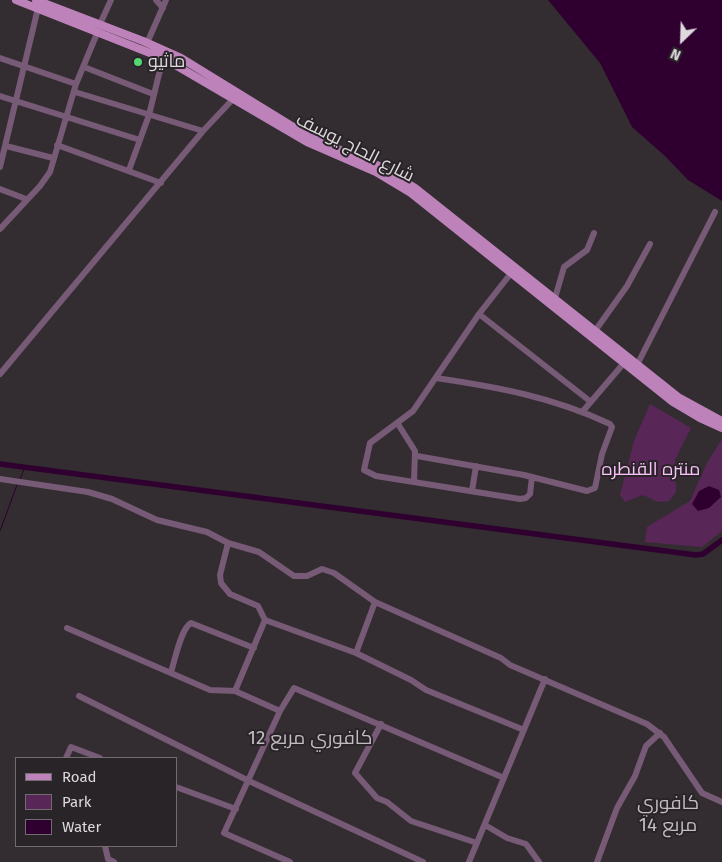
<!DOCTYPE html>
<meta charset="utf-8">
<style>
body{margin:0}
#map{position:relative;width:722px;height:862px;overflow:hidden;background:#332d32;font-family:"Fira Sans",sans-serif}
canvas{display:block}
.legend{position:absolute;left:15px;top:757px;width:162px;height:90px;box-sizing:border-box;background:#292428;border:1px solid #716c70;margin:0;padding:6px 9px;list-style:none;font-size:15px;color:#ddd9dc}
.legend li{display:flex;align-items:center;gap:10px;height:25px}
.legend b{width:25px;border:1px solid #716c70}
.north{position:absolute;left:657px;top:15px;width:50px;height:50px;-webkit-text-stroke:4px #292428;paint-order:stroke;rotate:204deg;font-size:14px;font-weight:700;line-height:20px;text-align:center;color:#ddd9dc}
.north::after{content:'';display:block;margin:auto;width:18px;height:22px;background:#ddd9dc;clip-path:polygon(50% 0,100% 100%,50% 72%,0 100%)}
</style>
<div id="map">
<canvas width="722" height="862"></canvas>
<ul class="legend">
<li><b style="height:6px;background:#be82ba"></b>Road</li>
<li><b style="height:14px;background:#592658"></b>Park</li>
<li><b style="height:14px;background:#2f002f"></b>Water</li>
</ul>
<div class="north">N</div>
</div>
<script>
const g = document.querySelector('canvas').getContext('2d');
g.lineJoin = 'round';
function paint(path, color) { g.fillStyle = color; g.fill(path, 'evenodd'); }
function trace(path, color, width, dash) { g.strokeStyle = color; g.lineWidth = width; g.lineCap = dash ? 'butt' : 'round'; g.setLineDash(dash || []); g.stroke(path); }
function write(font, color, halo, rows, align = 'center') {
  g.font = font + ' "Fira Sans",Cairo,sans-serif'; g.lineWidth = 4; g.setLineDash([]); g.textBaseline = 'middle'; g.strokeStyle = halo; g.fillStyle = color; for (const [text, x, y, turn = 0] of rows) {
    g.save(); g.translate(x, y); g.rotate((+turn || 0) * Math.PI / 180); g.textAlign = isNaN(turn) ? turn : align; if (halo) g.strokeText(text, 0, 0); g.fillText(text, 0, 0); g.restore();
  }
}
paint(new Path2D(`
 M650 404 691 428 675 460 676 492 669 501 658 502 643 495 625 502 620 495 634 441Z
 M722 439V531L702 547 645 542 647 527 690 501 707 463Z`), '#592658');
paint(new Path2D(`
 M548 0H722V201L688 180 665 156 632 127 600 63Z
 M709 486 719 490 721 497 709 508 698 511 692 504 699 491Z`), '#2f002f');
trace(new Path2D(`
 M20 479 25 467
 M0 531 17 485`), '#2f002f', 1);
trace(new Path2D(`
 M0 464 696 555 703 554 722 540`), '#2f002f', 5.5);
trace(new Path2D(`
 M156 0 163 8
 M100 24 111 0
 M147 43 166 0
 M0 58 76 84
 M84 67 153 94
 M75 92 203 131
 M0 96 140 140
 M57 145 161 183
 M6 146 53 158
 M0 167 38 8
 M129 170 149 115 159 74 165 59
 M0 189 26 199
 M0 229 40 186 50 172 76 84 98 31
 M512 272 479 314 413 411 370 443 364 470 376 476 520 499 526 498 530 494 532 477
 M555 298 564 267 587 250 594 233
 M479 314 591 402
 M595 331 627 286 650 244
 M637 365 715 212
 M0 374 203 131 234 98
 M583 411 624 363
 M398 424 415 451 414 482
 M417 456 524 475 587 491 595 488 602 454 612 427 610 424C553 397 497 387 436 378
 M0 479 88 492 112 499 157 520 207 532 228 543 259 552 294 576H307L322 569 334 573 375 602 501 658 510 665 647 724 664 737 702 793 722 802
 M472 491 476 466
 M228 543 220 575 221 583 230 594 258 606 265 620 235 691
 M375 602 356 653 411 680 426 690 524 730
 M265 620 356 653
 M67 628 210 690 235 691 280 711
 M171 672C175 660 181 628 191 623L254 648
 M79 696 249 781 423 862
 M381 724 355 773 377 798 387 802 411 821 477 843
 M66 758 71 747 100 758
 M176 787 236 809
 M485 825 507 838 526 844 539 862
 M105 846 108 859 114 862
 M290 862 224 833 280 711 294 688 504 778
 M469 862 545 679
 M597 862 617 808 635 776 646 746 660 733`), '#775a75', 6);
trace(new Path2D(`
 M16 0 165 59 307 142 376 172 411 193 673 402 700 418 722 428
 M36 0 143 41 181 58 290 125 323 143 379 166 415 188 678 397 722 421`), '#be82ba', 8);
for (const [x, y, r, color] of [
 [138,62,5,"#53d673"]
]) { const dot = new Path2D(); dot.arc(x, y, r, 0, 2 * Math.PI); g.fillStyle = color; g.fill(dot); trace(dot, '#292428', 2); }
write('18px', '#ddd9dc', '#292428', [
 ["ماثيو",148,62]
], 'left');
write('18px', '#ddd9dc', '#292428', [
 ["شارع الحاج يوسف",355,148,27]
]);
write('18px', '#fac2f6', '#292428', [
 ["منتره القنطره",651,470]
]);
write('19px', '#c2bbc1', '#292428', [
 ["كافوري مربع 12",310,739],
 ["كافوري",668,804],
 ["مربع 14",668,826]
]);
</script>
